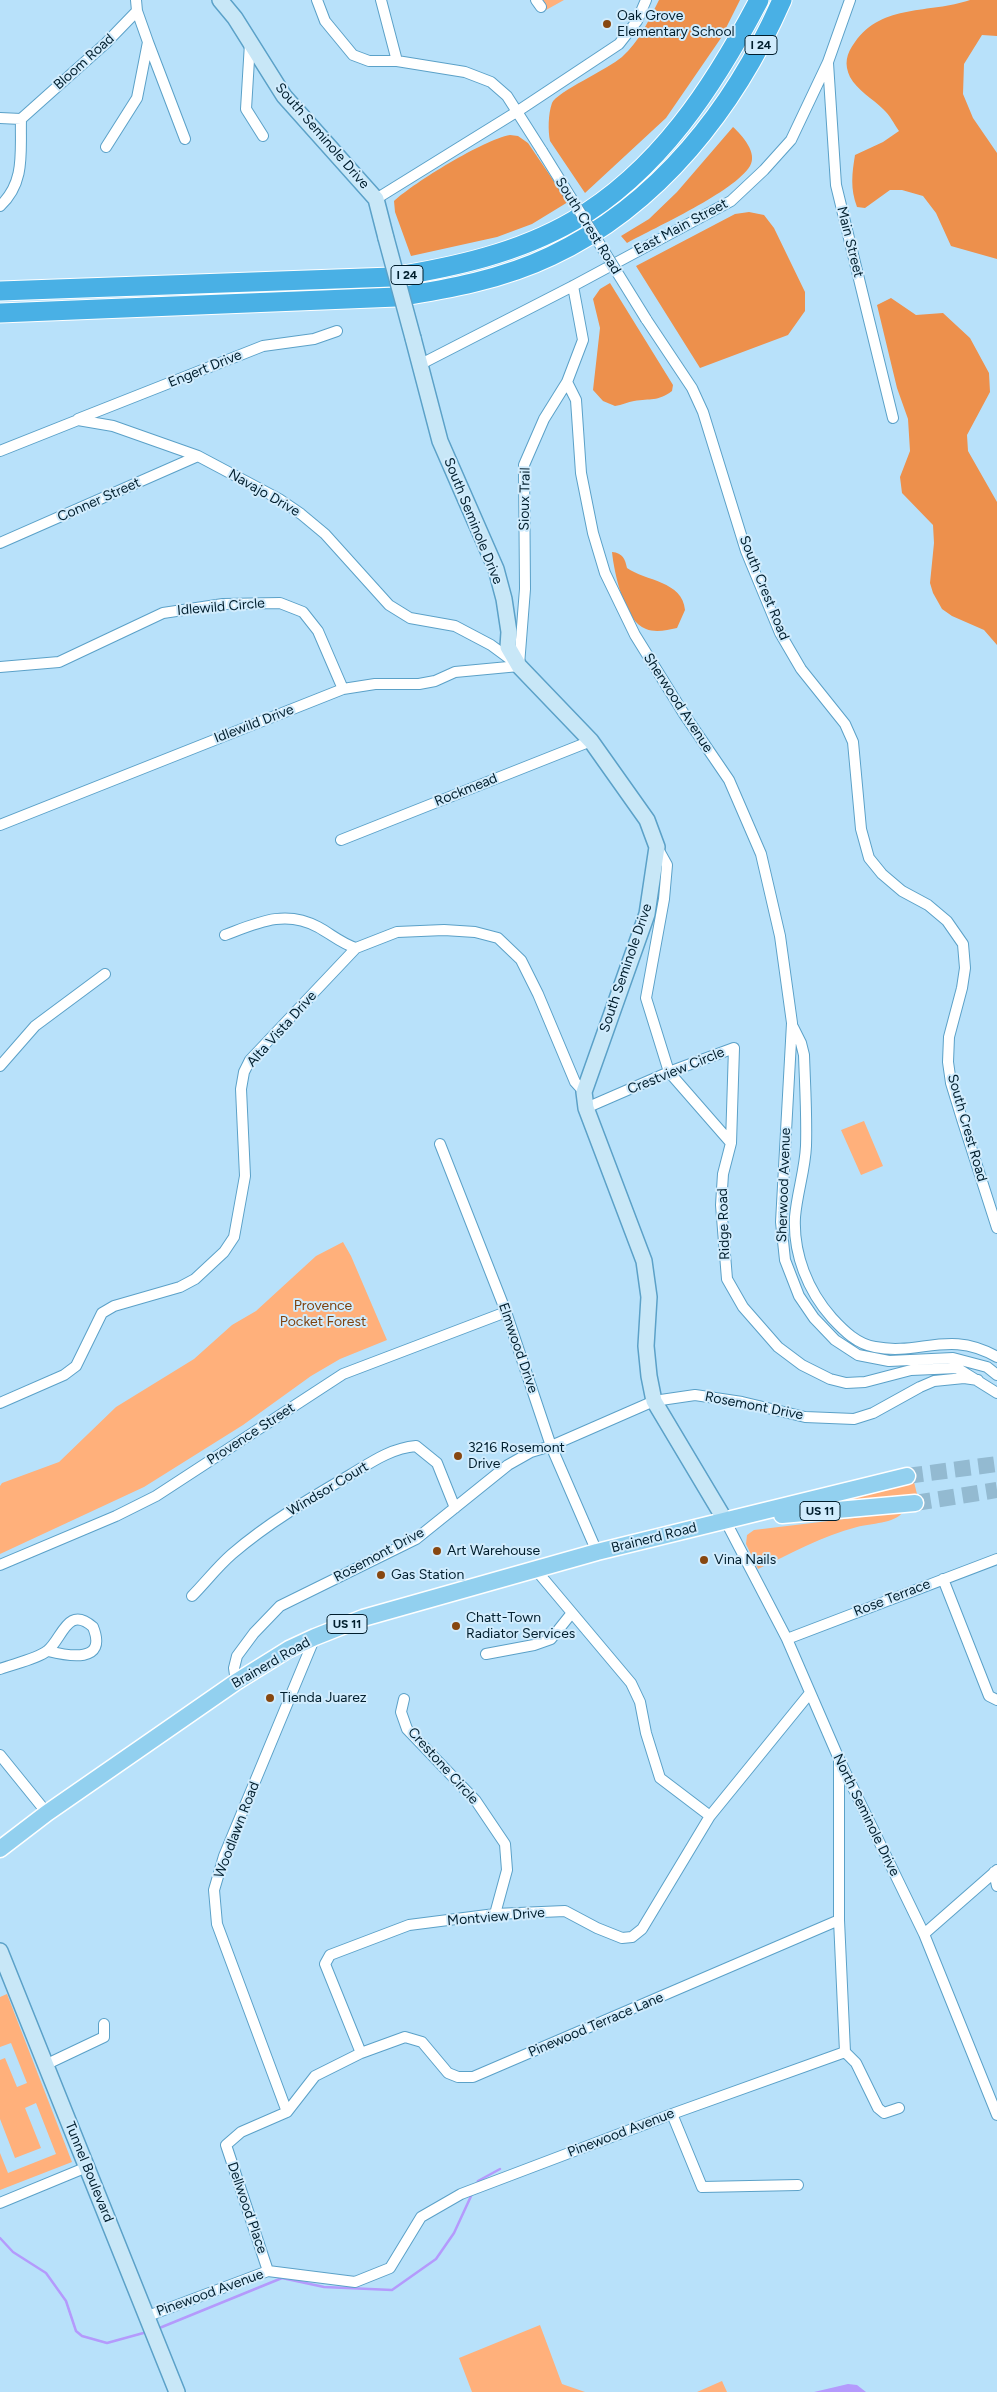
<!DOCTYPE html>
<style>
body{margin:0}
canvas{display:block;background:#b8e1fa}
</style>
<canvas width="997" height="2392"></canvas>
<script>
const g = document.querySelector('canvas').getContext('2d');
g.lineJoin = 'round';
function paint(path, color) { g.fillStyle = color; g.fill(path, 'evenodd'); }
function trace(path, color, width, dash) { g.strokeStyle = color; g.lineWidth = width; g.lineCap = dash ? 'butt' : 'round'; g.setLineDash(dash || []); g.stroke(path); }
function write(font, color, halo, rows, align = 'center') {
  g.font = font + ' Figtree,sans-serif'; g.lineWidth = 4; g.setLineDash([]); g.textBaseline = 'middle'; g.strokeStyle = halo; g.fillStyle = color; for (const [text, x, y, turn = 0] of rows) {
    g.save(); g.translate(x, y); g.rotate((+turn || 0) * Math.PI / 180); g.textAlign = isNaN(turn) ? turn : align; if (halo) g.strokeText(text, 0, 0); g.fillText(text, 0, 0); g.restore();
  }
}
paint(new Path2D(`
 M540 0H564L546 10Z
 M864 1121 883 1166 861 1175 841 1130Z
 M343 1242 351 1256 387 1340 340 1359 311 1376 243 1425 144 1487 0 1554V1486L2 1483 59 1462 116 1407 194 1359 232 1325 256 1311 316 1256Z
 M914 1482 917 1494 888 1500 844 1501 892 1485Z
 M903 1512C894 1524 871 1523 857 1527 822 1536 790 1554 758 1569L746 1544 747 1535 754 1530Z
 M7 1994 72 2162 0 2190V2153L8 2173 56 2154 36 2103 25 2108 41 2148 15 2158 0 2119V2060L5 2058 17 2087 27 2083 11 2043 0 2047V1997Z
 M540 2325 562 2384 585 2392H472L459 2358Z
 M722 2381 727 2392H697Z`), '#ffb07b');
paint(new Path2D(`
 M659 0H740L721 38 666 118 585 193 550 141C548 131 548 114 552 103 557 92 608 69 622 57 639 42 649 20 659 0Z
 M970 0H997V36L982 35 964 64 963 94 973 118 997 153V259L951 246 936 213 923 196 902 190H890L865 208 857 207C850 189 852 173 855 155L883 142 899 131C894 124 890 115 883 109 873 99 857 90 850 77 844 64 846 54 855 42 883 3 929 14 970 0Z
 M733 127C742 135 758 153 750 166 734 192 656 227 627 243L621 236 649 219 677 192Z
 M510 135 518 136 528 143 568 202 532 224 497 237 411 256 395 212 394 201C415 182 483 140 510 135Z
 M749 212 764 215 774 228 805 292V311L788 335 700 368 636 266 735 214Z
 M610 283 673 385 672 391C657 402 651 398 634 401 628 402 622 405 615 406L603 401 593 390 600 328 593 299 600 289Z
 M891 298 916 315 943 313 970 338 989 373 990 392 967 435 968 451 997 502V645L984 630 952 616 942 609 933 593 930 583 934 543 933 525 902 493 900 477 910 451 908 419 897 388 877 305Z
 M612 552C623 553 625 559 627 568 645 581 683 581 685 610L677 628C667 630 656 633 646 629 624 621 614 572 612 552Z`), '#ed904c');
paint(new Path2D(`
 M848 2384 857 2385 866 2392H814Z`), '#b49afc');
trace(new Path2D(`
 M477 2184 478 2181 500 2169
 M0 2238 13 2252 46 2273 66 2301 76 2331 82 2336 107 2343 147 2332
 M157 2329 282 2278 324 2287 392 2290 436 2259 454 2233 472 2194`), '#b49afc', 2.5);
trace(new Path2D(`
 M907 1476 997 1464
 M915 1503 997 1490`), '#93bad1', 16, [16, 8]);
const street = new Path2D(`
 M317 0 325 21 353 55 369 61H397L465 72 491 82 507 96 542 151
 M381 0 397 61
 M536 0 541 7
 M148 42 185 139
 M250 43 246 109 263 136
 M828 63 836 185 893 418
 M0 118 21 119C20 151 26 182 0 206
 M21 119 106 43 137 11 136 0
 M106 147 137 98 148 42 137 11
 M376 199 518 111 619 44 637 21 646 0
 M646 319 692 388 703 412 746 551 780 633 801 669 845 724 853 742 861 829 869 858 882 874 902 891 928 905 947 921 963 944 965 968 962 988 949 1037 948 1062 951 1083 962 1119 997 1228
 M421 364 573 286 731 201 764 170 791 140 828 62 850 0
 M567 382 576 400 581 473 593 533 605 573 635 635 684 714 729 780 761 854 780 936 792 1023 781 1222 785 1260 799 1296 814 1318 835 1340 858 1355 889 1361 953 1358 987 1367 997 1375
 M78 419 263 346 314 339 337 331
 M0 451 78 420 113 426 198 456 279 499 301 514 325 534 389 605 410 618 455 626 491 645 514 662
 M0 543 198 456
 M519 665 525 589 524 465 544 419 567 382 583 340 573 286
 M0 667 59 662 163 613 223 604 280 603 303 612 318 631 343 689
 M0 825 343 689 375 684H419L435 681 455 672 519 666
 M341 840 591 741
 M657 847 667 865 664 899 646 998 669 1072 731 1143 723 1174 721 1205 727 1279 743 1307 778 1347 802 1365 830 1379 846 1383 865 1382 911 1370 957 1368 997 1393
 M225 935C257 923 285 909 318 927 331 934 342 944 356 948
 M793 1027 801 1043 804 1055C805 1085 807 1116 806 1146 805 1170 797 1193 795 1217 793 1254 808 1291 832 1318 844 1331 857 1344 875 1347 920 1356 949 1329 997 1357
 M0 1066 35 1026 105 974
 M586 1108 669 1072 734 1048 731 1143
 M440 1144 506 1312 551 1446 597 1552
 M0 1403 64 1375 76 1366 102 1313 114 1306 180 1287 195 1279 224 1252 234 1237 245 1176 241 1089 244 1072 250 1060 356 948 397 932 444 930 475 932 498 938 521 960 538 994 575 1082 584 1092
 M725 1520 787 1639 839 1759 924 1934 997 2115
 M0 1565 116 1516 156 1496 343 1374 506 1312
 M536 1570 631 1683 640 1702 646 1733 660 1778 710 1816
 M943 1579 989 1696 997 1700
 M192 1596C205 1583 217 1567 232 1554 268 1523 309 1499 350 1475 370 1463 391 1448 416 1446L437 1463 455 1508
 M787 1639 997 1559
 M486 1654 534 1645 551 1639 571 1614
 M0 1669C13 1664 37 1659 47 1651 62 1640 67 1604 93 1627 108 1664 68 1656 48 1651
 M236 1682 234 1668 237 1656 254 1633 280 1606 416 1539 508 1465 531 1452 551 1446 654 1401 695 1395 742 1402 805 1417 854 1419 873 1413 920 1387 934 1381 964 1378 978 1380
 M404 1699 401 1712 407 1729 476 1801 505 1844 507 1870 495 1914
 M0 1755 47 1813
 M994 1872 997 1886
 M924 1934 997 1870
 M845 2052 856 2063 878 2108 884 2113 899 2108
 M361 2053 325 1964 330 1955 409 1925 495 1914 565 1911 597 1928 622 1938 632 1937 642 1929 710 1816 810 1693
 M45 2065 104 2037V2024
 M287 2112 217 1924 214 1890 224 1856 315 1637
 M672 2114 702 2187 798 2185
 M0 2203 87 2167
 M268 2271 226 2145 241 2132 287 2112 315 2076 361 2053 405 2037 422 2042 448 2073 458 2077H473L839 1920
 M148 2316 268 2271 355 2282 390 2268 421 2217 461 2194 672 2114 845 2052 839 1920V1759`);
const secondary = new Path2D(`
 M220 0 235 18 284 96 376 199 386 238
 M413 338 440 441 496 569 504 599 509 632 508 647 519 666 591 741 647 820 657 847 647 914 584 1092 586 1108 644 1261 649 1297 646 1346 649 1376 654 1401 725 1520
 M0 1951 177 2392`);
const primary = new Path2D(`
 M782 1515 915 1503
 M0 1849 47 1813 236 1682 289 1649 315 1637 363 1618 597 1552 907 1476`);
const highway = new Path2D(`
 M0 291 392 277C454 267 518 253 573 221 659 171 714 86 759 0
 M0 313 397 297C449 289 503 279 551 256 659 205 735 107 782 0`);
trace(street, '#5ba1c8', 12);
trace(secondary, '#5ba1c8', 18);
trace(primary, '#fff', 19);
trace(highway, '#fff', 21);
trace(street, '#fff', 10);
trace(secondary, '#c8e7f7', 15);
trace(primary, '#92d0ef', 16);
trace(highway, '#49b0e5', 19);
const streetBridge = new Path2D(`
 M542 151 646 319`);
const secondaryBridge = new Path2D(`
 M386 238 413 338`);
trace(streetBridge, '#5ba1c8', 12, []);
trace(secondaryBridge, '#5ba1c8', 18, []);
trace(streetBridge, '#fff', 10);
trace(secondaryBridge, '#c8e7f7', 15);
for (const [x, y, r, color] of [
 [607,24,5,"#874710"],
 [458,1456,5,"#874710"],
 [437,1551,5,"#874710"],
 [704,1560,5,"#874710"],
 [381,1575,5,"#874710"],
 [456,1626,5,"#874710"],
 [270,1698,5,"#874710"]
]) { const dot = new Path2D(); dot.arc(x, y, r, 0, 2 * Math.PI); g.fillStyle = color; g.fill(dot); trace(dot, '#d1ecfd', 2); }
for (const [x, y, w] of [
 [761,45,32],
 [407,275,32],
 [820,1511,40],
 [347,1624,40]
]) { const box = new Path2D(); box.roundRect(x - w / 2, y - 9.5, w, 19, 4); g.fillStyle = '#d1ecfd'; g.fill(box); trace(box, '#011e2d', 1); }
write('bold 12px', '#011e2d', null, [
 ["I 24",761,45],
 ["I 24",407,275],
 ["US 11",820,1511],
 ["US 11",347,1624]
]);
write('14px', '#011e2d', '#d1ecfd', [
 ["Oak Grove",617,16],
 ["Elementary School",617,32],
 ["3216 Rosemont",468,1448],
 ["Drive",468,1464],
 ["Art Warehouse",447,1551],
 ["Vina Nails",714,1560],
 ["Gas Station",391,1575],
 ["Chatt-Town",466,1618],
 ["Radiator Services",466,1634],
 ["Tienda Juarez",280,1698]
], 'left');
write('14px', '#011e2d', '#d1ecfd', [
 ["Bloom Road",84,62,-42],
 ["South Seminole Drive",322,136,49],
 ["South Crest Road",588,226,58],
 ["East Main Street",681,227,-28],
 ["Main Street",850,242,76],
 ["Engert Drive",205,369,-22],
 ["Navajo Drive",264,493,30],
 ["Sioux Trail",525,499,-89],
 ["Conner Street",99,500,-24],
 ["South Seminole Drive",473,521,68],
 ["South Crest Road",764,588,68],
 ["Idlewild Circle",221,607,-5],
 ["Sherwood Avenue",678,703,57],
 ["Idlewild Drive",254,724,-21],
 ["Rockmead",466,790,-22],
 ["South Seminole Drive",626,968,-71],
 ["Alta Vista Drive",282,1029,-48],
 ["Crestview Circle",676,1071,-22],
 ["South Crest Road",967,1128,74],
 ["Sherwood Avenue",784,1185,-88],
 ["Ridge Road",724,1224,-92],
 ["Elmwood Drive",518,1348,71],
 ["Rosemont Drive",754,1406,11],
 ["Provence Street",251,1434,-33],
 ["Windsor Court",328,1489,-31],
 ["Brainerd Road",654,1538,-14],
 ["Rosemont Drive",379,1555,-28],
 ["Rose Terrace",892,1598,-21],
 ["Brainerd Road",271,1663,-30],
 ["Crestone Circle",443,1766,48],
 ["North Seminole Drive",866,1815,64],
 ["Woodlawn Road",237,1830,-69],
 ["Montview Drive",496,1917,-5],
 ["Pinewood Terrace Lane",596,2025,-23],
 ["Pinewood Avenue",621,2133,-21],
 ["Tunnel Boulevard",89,2172,68],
 ["Dellwood Place",247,2208,71],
 ["Pinewood Avenue",210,2293,-20]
]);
write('14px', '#7e420f', '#d1ecfd', [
 ["Provence",323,1306],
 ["Pocket Forest",323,1322]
]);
</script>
